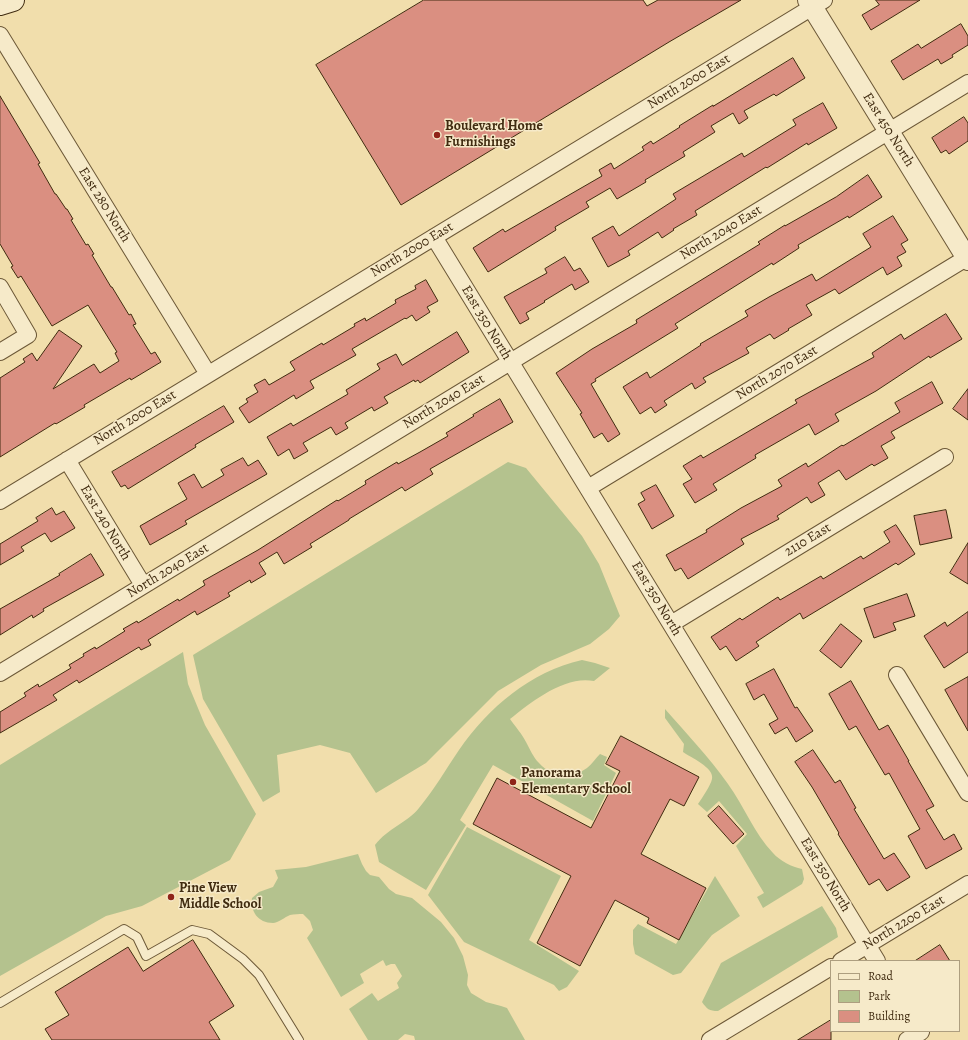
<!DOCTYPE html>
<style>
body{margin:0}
#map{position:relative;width:968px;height:1040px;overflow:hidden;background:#f1deac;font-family:Alegreya,serif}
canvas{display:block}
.legend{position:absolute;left:830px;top:960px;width:130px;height:72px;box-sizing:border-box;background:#f6eac9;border:1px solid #ad9e7f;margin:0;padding:5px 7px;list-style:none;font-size:12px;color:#402b10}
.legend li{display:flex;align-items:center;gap:8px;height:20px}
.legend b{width:20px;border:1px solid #ad9e7f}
</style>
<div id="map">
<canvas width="968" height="1040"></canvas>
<ul class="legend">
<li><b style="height:5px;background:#f6eac9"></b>Road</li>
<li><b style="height:11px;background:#b4c28e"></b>Park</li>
<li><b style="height:11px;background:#da8f81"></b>Building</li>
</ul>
</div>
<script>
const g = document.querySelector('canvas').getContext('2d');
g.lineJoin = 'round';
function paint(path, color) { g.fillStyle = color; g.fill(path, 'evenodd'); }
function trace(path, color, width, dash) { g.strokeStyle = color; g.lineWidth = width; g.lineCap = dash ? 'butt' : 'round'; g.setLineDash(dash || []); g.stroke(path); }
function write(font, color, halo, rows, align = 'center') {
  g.font = font + ' Alegreya,serif'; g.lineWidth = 3; g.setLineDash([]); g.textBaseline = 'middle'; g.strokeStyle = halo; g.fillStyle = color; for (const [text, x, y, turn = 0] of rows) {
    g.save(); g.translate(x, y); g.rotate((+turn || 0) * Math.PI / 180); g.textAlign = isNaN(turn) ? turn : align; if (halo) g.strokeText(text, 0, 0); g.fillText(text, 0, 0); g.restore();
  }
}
paint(new Path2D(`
 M508 462 526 468 582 536 599 564 620 616 609 629 590 644 541 665 498 691 426 763 376 793 350 753 320 745 277 755 280 792 263 802 203 699 193 655Z
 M183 652 188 684 205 725 256 814 230 860 142 906 106 916 0 976V765Z
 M582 660 595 663 610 668 594 681C565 675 531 702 510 719 515 726 522 734 526 742 530 749 533 757 539 763 551 777 573 778 587 768 592 764 596 758 600 754L607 757 604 765 616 773 593 821 493 765 460 820 466 825 426 890 379 862 375 845C388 828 407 823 419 808 434 790 446 769 459 750 489 707 530 672 582 660Z
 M665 709C686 733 709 757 728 784 744 806 754 833 773 853 780 861 792 867 802 869L804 879 802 884 763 908 757 897 764 893 736 846 747 834 719 801 707 812 698 804C702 798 711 785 712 779 715 768 690 757 683 752L684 744 665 718Z
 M467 827 561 876 529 940 579 971 567 987 559 991 554 985 464 942 428 895Z
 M358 854 362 864 366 871 370 875 379 877 389 889 396 894 412 898 441 922 454 938 463 956 468 975 467 985 471 993 486 1002 501 1006 507 1008 525 1040H415L414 1036 405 1034 398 1040H368L349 1009 372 993 378 1001 399 988 397 983 402 976 395 964H391L386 966 383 960 360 974 364 983 341 997 307 938 313 930 310 921 303 914C299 914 294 914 290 915 285 917 278 923 273 923 258 923 250 911 252 898L259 892 273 887 278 878 275 870 306 867Z
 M715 876 740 916 712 935 681 973 673 975 635 954 633 944V930L638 924 676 944Z
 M822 906 836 928 838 937 718 1011C709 1011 707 1009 702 1002L721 963Z`), '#b4c28e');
const building = new Path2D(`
 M424 0H643L647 6 658 0H741L669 42 401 205 316 65Z
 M876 0H920L871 30 862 15 879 5Z
 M961 24 968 36V45L952 55 953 57 941 64 938 59 903 80 891 61 918 44 921 48Z
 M793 58 805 78 776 96 774 94 744 111 748 118 739 124 733 113 711 126 715 132 683 152 685 156 645 180 646 182 617 199 610 188 586 202 589 207 555 227 556 230 488 272 473 248 503 229 505 232 602 176 599 170 611 163 614 169 644 150 642 147 651 141 653 144 680 127 679 126 713 105V106Z
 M0 96 40 163 38 164 55 194H56L66 209H67L73 219 71 220 86 245 88 244 94 254 92 255 111 287H112L129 315 131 314 136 324 133 325 151 354 155 352 161 362 131 380 130 378 84 405 85 407 56 424 55 423 0 457V378L25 362 23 359 32 353 37 361 59 330 82 346 53 389 94 364 100 373 119 361 115 353 117 352 88 305 52 326 21 276 18 278 11 267 13 266 0 244Z
 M823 103 837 128 808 145 807 143 767 168 766 167 695 211 697 215 673 229 674 230 662 238 658 232 628 251 630 255 608 267 592 238 613 226 619 236 676 199 673 194 742 153 744 157 796 125 793 120Z
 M964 117 968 123V141L949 154 946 150 941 153 932 138Z
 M868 175 882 197 849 218 848 216 798 245 799 248 773 265 772 263 675 324 678 328 595 379 596 381 591 384 620 434 608 442 602 433 594 438 580 414 582 413 556 373 592 349 637 323 636 320 760 244 758 242 785 225V226L836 197Z
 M893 216 908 240 901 244 906 252 897 257 902 266 887 275 883 267 839 294 835 289 806 305 812 315 788 329 789 330 774 339 770 334 746 348 749 353 703 378 706 382 695 389 692 383 664 401 667 405 655 413 651 407 640 414 623 387 647 372 650 378 701 345 700 344 748 316 745 311 769 297 812 274 816 281 871 247 863 234Z
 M565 257 574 271 580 268 589 282 575 290 572 284 544 301 545 302 526 313 529 319 520 324 504 297 547 273 545 269Z
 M426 280 438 301 427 307 430 312 416 321 412 315 406 319 405 318 352 349 356 355 310 381 314 388 296 399 294 395 249 423 239 408 248 402 246 399 258 392 254 385 265 379 269 385 295 370 290 362 322 343 323 345 355 326 354 324 365 318 366 321 396 303 395 300 416 289 415 286Z
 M946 314 962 339 930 358 929 356 876 391 835 414 839 421 815 435 809 424 755 455 756 458 713 484 717 490 695 503 683 484 692 479 683 466 701 455 703 458 797 403 795 400 874 357 872 353 901 334 904 339Z
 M457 332 469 352 420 383 418 380 415 382 414 380 384 397 388 403 374 411 372 407 345 423 348 428 336 435 331 427 303 443 308 451 294 459 289 449 278 456 267 437 291 423 293 426 348 394 346 390 380 369 377 364 396 354 402 365Z
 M932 382 943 403 891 432 895 438 881 446 888 458 874 466 872 464 846 480 839 470 818 483 825 495 811 503 807 497 777 516 779 519 741 539 744 544 688 579 681 568 675 571 666 555 707 532 706 530 741 508 782 486 778 480 806 463 808 467 842 445 843 446 900 412 895 403Z
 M968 389V420L953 409Z
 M500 399 513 422 430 469 433 474 405 491 402 487 349 519V520L310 544 312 547 284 564 277 552 259 563 266 574 251 583 250 580 228 593 230 596 197 615 195 611 148 640 151 645 141 650 139 647 79 683 77 680 53 695 57 700 0 733V712L26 696 24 693 38 684 39 687 71 668 69 665 84 656 83 654 95 647 96 649 125 631 123 629 137 621 138 623 178 599 179 601 205 585 203 581 258 550 337 500 338 501 366 484 365 481 397 462 398 464 420 452 448 436 446 433 474 416 473 415Z
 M224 406 234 422 195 445 196 447 128 489 125 485 121 487 112 472Z
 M243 458 248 466 258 460 267 474 185 521 187 524 150 545 140 526 187 499 178 483 194 474 202 488 224 475 221 470Z
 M656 485 674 516 652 529 638 504 645 500 641 493Z
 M52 508 56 515 64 511 75 528 51 542 45 533 21 547 24 551 0 565V544L38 521 36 518Z
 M946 510 952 538 920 545 914 516Z
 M896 525 915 554 898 565 896 563 803 619 800 613 756 642 759 646 736 661 726 646 720 650 711 637 740 618 742 620 778 597 780 600 821 576 823 579 861 556 863 559 890 542 884 532Z
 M968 543V584L950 573Z
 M91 554 104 575 43 609 44 611 33 618 32 615 0 635V609L60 575 59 574Z
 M907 594 915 616 893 623 896 630 874 638 864 609Z
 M968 612V652L944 668 924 636 945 622 947 626Z
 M841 624 862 641 841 668 820 651Z
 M774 669 795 708 797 707 813 731 796 742 787 727 775 734 769 724 778 719 764 694 754 700 746 684Z
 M968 677V731L945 690Z
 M851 681 879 730 888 725 909 761H908L934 806 926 810 944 840 954 834 962 849 926 869 908 836 920 829 889 773 885 775 856 726 849 730 829 694Z
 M621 736 699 777 684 806 670 799 641 854 706 888 679 940 647 923 649 918 615 900 580 966 537 943 571 876 473 824 497 778 591 828 620 771 606 764Z
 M813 750 835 783 840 780 856 808 854 809 884 859 894 853 910 877 887 891 879 879 869 885 838 834 839 833 812 787 795 762Z
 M719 806 744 834 733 844 708 816Z
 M193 940 234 1006 209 1022 220 1040H52L45 1029 69 1015 55 992 128 947 143 971Z
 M940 945 950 961H915Z
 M831 1020V1040H798Z`);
paint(building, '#da8f81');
trace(building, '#402b10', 1);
const service = new Path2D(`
 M0 1003 124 929 137 937 146 956 192 930 209 934 243 959 259 975 299 1040`);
const minor = new Path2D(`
 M0 35 208 374
 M434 237 877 961
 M0 287 28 335 0 352
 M67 460 143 585
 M588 488 968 257
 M0 501 824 0
 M671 624 945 457
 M0 673 968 83
 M897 675 968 793
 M841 961 968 884
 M710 1040 831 967
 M907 1040 921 1032`);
const tertiary = new Path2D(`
 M808 0 968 260`);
const secondary = new Path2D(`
 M0 4 13 0`);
trace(service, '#6c5837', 10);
trace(minor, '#6c5837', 18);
trace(tertiary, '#6c5837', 22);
trace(secondary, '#402b10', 24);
trace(service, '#f6eac9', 8);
trace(minor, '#f6eac9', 16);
trace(tertiary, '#f6eac9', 20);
trace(secondary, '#f6eac9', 22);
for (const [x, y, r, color] of [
 [437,135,4,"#8f2418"],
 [513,782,4,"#8f2418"],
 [171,897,4,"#8f2418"]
]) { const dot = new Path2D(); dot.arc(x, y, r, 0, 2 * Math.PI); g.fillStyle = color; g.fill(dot); trace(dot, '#f6eac9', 1.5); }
write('14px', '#402b10', '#f6eac9', [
 ["North 2000 East",689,82,-31],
 ["East 450 North",888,130,58],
 ["East 280 North",104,205,58],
 ["North 2040 East",721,233,-31],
 ["North 2000 East",412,250,-31],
 ["East 350 North",486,323,59],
 ["North 2070 East",777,373,-31],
 ["North 2040 East",444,402,-31],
 ["North 2000 East",135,418,-31],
 ["East 240 North",105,523,59],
 ["2110 East",808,540,-31],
 ["North 2040 East",168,571,-31],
 ["East 350 North",656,599,59],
 ["East 350 North",825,875,59],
 ["North 2200 East",904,923,-31]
]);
write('bold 14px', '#402b10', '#f6eac9', [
 ["Boulevard Home",445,127],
 ["Furnishings",445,143],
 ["Panorama",521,774],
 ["Elementary School",521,790],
 ["Pine View",179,889],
 ["Middle School",179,905]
], 'left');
</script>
